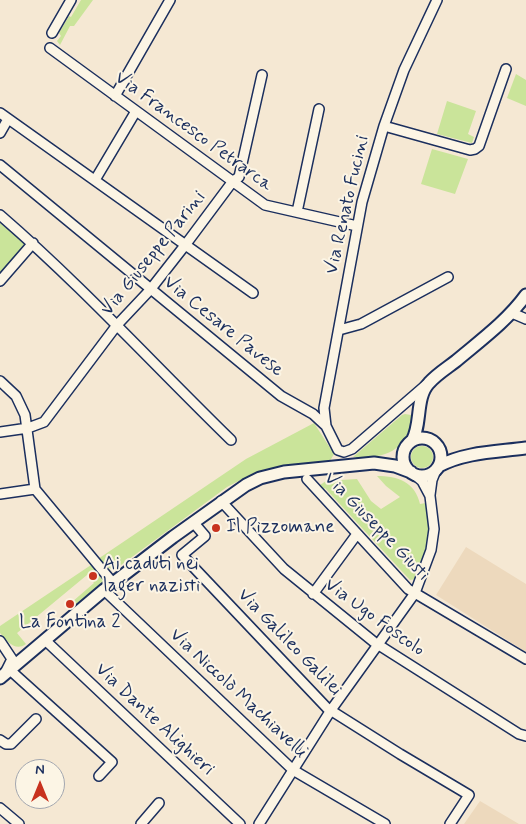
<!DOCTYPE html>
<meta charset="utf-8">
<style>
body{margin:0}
#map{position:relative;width:526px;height:824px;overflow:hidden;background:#f5e8d3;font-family:Mynerve,sans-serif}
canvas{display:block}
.north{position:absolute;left:15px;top:759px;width:50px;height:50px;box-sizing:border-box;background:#fcf5e5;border:1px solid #a2a6af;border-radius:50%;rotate:0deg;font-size:14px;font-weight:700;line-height:20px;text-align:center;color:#1b2f5e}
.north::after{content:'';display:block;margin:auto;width:18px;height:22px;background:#c8321e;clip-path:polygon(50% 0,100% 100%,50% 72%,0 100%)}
</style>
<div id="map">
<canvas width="526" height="824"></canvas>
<div class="north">N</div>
</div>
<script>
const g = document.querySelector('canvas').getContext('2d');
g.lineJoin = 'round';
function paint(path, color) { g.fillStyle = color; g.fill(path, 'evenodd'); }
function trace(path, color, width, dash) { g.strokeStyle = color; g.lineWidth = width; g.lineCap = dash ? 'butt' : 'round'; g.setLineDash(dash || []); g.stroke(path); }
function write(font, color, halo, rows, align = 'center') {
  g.font = font + ' Mynerve,sans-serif'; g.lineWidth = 4; g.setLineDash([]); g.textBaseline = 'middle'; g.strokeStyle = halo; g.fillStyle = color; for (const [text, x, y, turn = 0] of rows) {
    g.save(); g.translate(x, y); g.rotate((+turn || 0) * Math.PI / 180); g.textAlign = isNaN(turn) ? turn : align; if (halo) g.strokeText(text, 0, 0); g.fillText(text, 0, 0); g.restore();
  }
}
paint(new Path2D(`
 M466 547 526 584V652L436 595Z
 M480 801 519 824H464Z`), '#edd9bd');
paint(new Path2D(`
 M81 0H93L74 26H70L60 45 57 41 61 36 59 33 69 16 71 17Z
 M516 74 526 80V106L507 98Z
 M447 101 476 111 468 134 474 137 472 143 437 134Z
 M432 149 468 159 455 194 421 184Z
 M0 223 26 245 0 274Z
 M405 414 411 415 414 420C402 453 388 456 356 459V457H353L402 415Z
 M314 423 334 454 330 461 266 469 252 474 227 487 117 568C107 570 104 566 98 559L246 459Z
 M411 457a11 11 0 1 1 22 0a11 11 0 1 1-22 0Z
 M377 476C398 476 415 482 420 504L426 503C431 535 427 549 415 579L410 580 325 488 321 491 320 485 326 481 357 479 371 501 381 509 400 497 386 486Z
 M91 565 104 582 76 605 72 602 94 583 87 575 17 633 26 644C15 652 7 641 0 633V626Z`), '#cae49a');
const street = new Path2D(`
 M52 33 71 0
 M50 48 265 205 357 226
 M115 96 170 0
 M0 113 253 293
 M384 126 470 150 475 149 479 146 506 69
 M0 133 8 119
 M0 165 281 396 313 414 326 426
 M95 180 136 111
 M297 212 319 109
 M0 215C81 285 154 365 231 440
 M0 281 33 243
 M512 313 526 319
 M339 330 361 324 448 277
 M0 381 16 396 25 415 35 489 113 583
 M426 385 352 449 344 452 338 450 326 426 324 408 362 202 384 126 404 70 437 0
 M0 432 28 428 44 422 117 325 150 290 186 244 233 181 239 177 262 75
 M307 479 408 589 526 659
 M0 494 35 489
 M430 495 432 480 436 470
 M221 501 284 569 374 642 519 734 526 736
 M193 522 205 536 182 555 327 708 400 754 469 795 450 824
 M104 590 293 770 385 824
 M313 594 357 534
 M45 640 240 824
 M0 641 12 659 6 671
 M10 670 112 762 99 776
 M0 740 6 744H11L36 719
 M0 808 19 824
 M141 824 159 803
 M259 824 331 710 415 593 431 550 434 529 430 496 422 481 415 475`);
const secondary = new Path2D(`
 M403 457a19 19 0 1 1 38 0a19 19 0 1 1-38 0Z
 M412 441C422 424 415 398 429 383 437 374 447 368 456 361 481 340 507 321 526 295
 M439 466C465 452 497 452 526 448
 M0 678 104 590 173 537 246 485 260 478 284 472 374 463 395 466 411 472`);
trace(street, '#1b2f5e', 12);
trace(secondary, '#1b2f5e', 15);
trace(street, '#fcf5e5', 9);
trace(secondary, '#fcf5e5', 11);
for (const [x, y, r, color] of [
 [216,528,5,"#c8321e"],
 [93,576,5,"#c8321e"],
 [70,604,5,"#c8321e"]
]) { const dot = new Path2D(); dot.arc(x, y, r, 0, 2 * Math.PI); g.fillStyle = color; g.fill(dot); trace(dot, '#fcf5e5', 2); }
write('19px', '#1b2f5e', '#fcf5e5', [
 ["Via Francesco Petrarca",193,132,36],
 ["Via Renato Fucini",348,205,-77],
 ["Via Giuseppe Parini",154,254,-51],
 ["Via Cesare Pavese",223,327,39],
 ["Via Giuseppe Giusti",376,527,46],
 ["Via Ugo Foscolo",374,618,36],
 ["Via Galileo Galilei",289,643,46],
 ["Via Niccolò Machiavelli",238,694,43],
 ["Via Dante Alighieri",154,720,43]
]);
write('19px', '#1b2f5e', '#fcf5e5', [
 ["Il Pizzomane",226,528],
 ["Ai caduti nei",103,565],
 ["lager nazisti",103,587],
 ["La Fontina 2",70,623,"center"]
], 'left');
</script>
